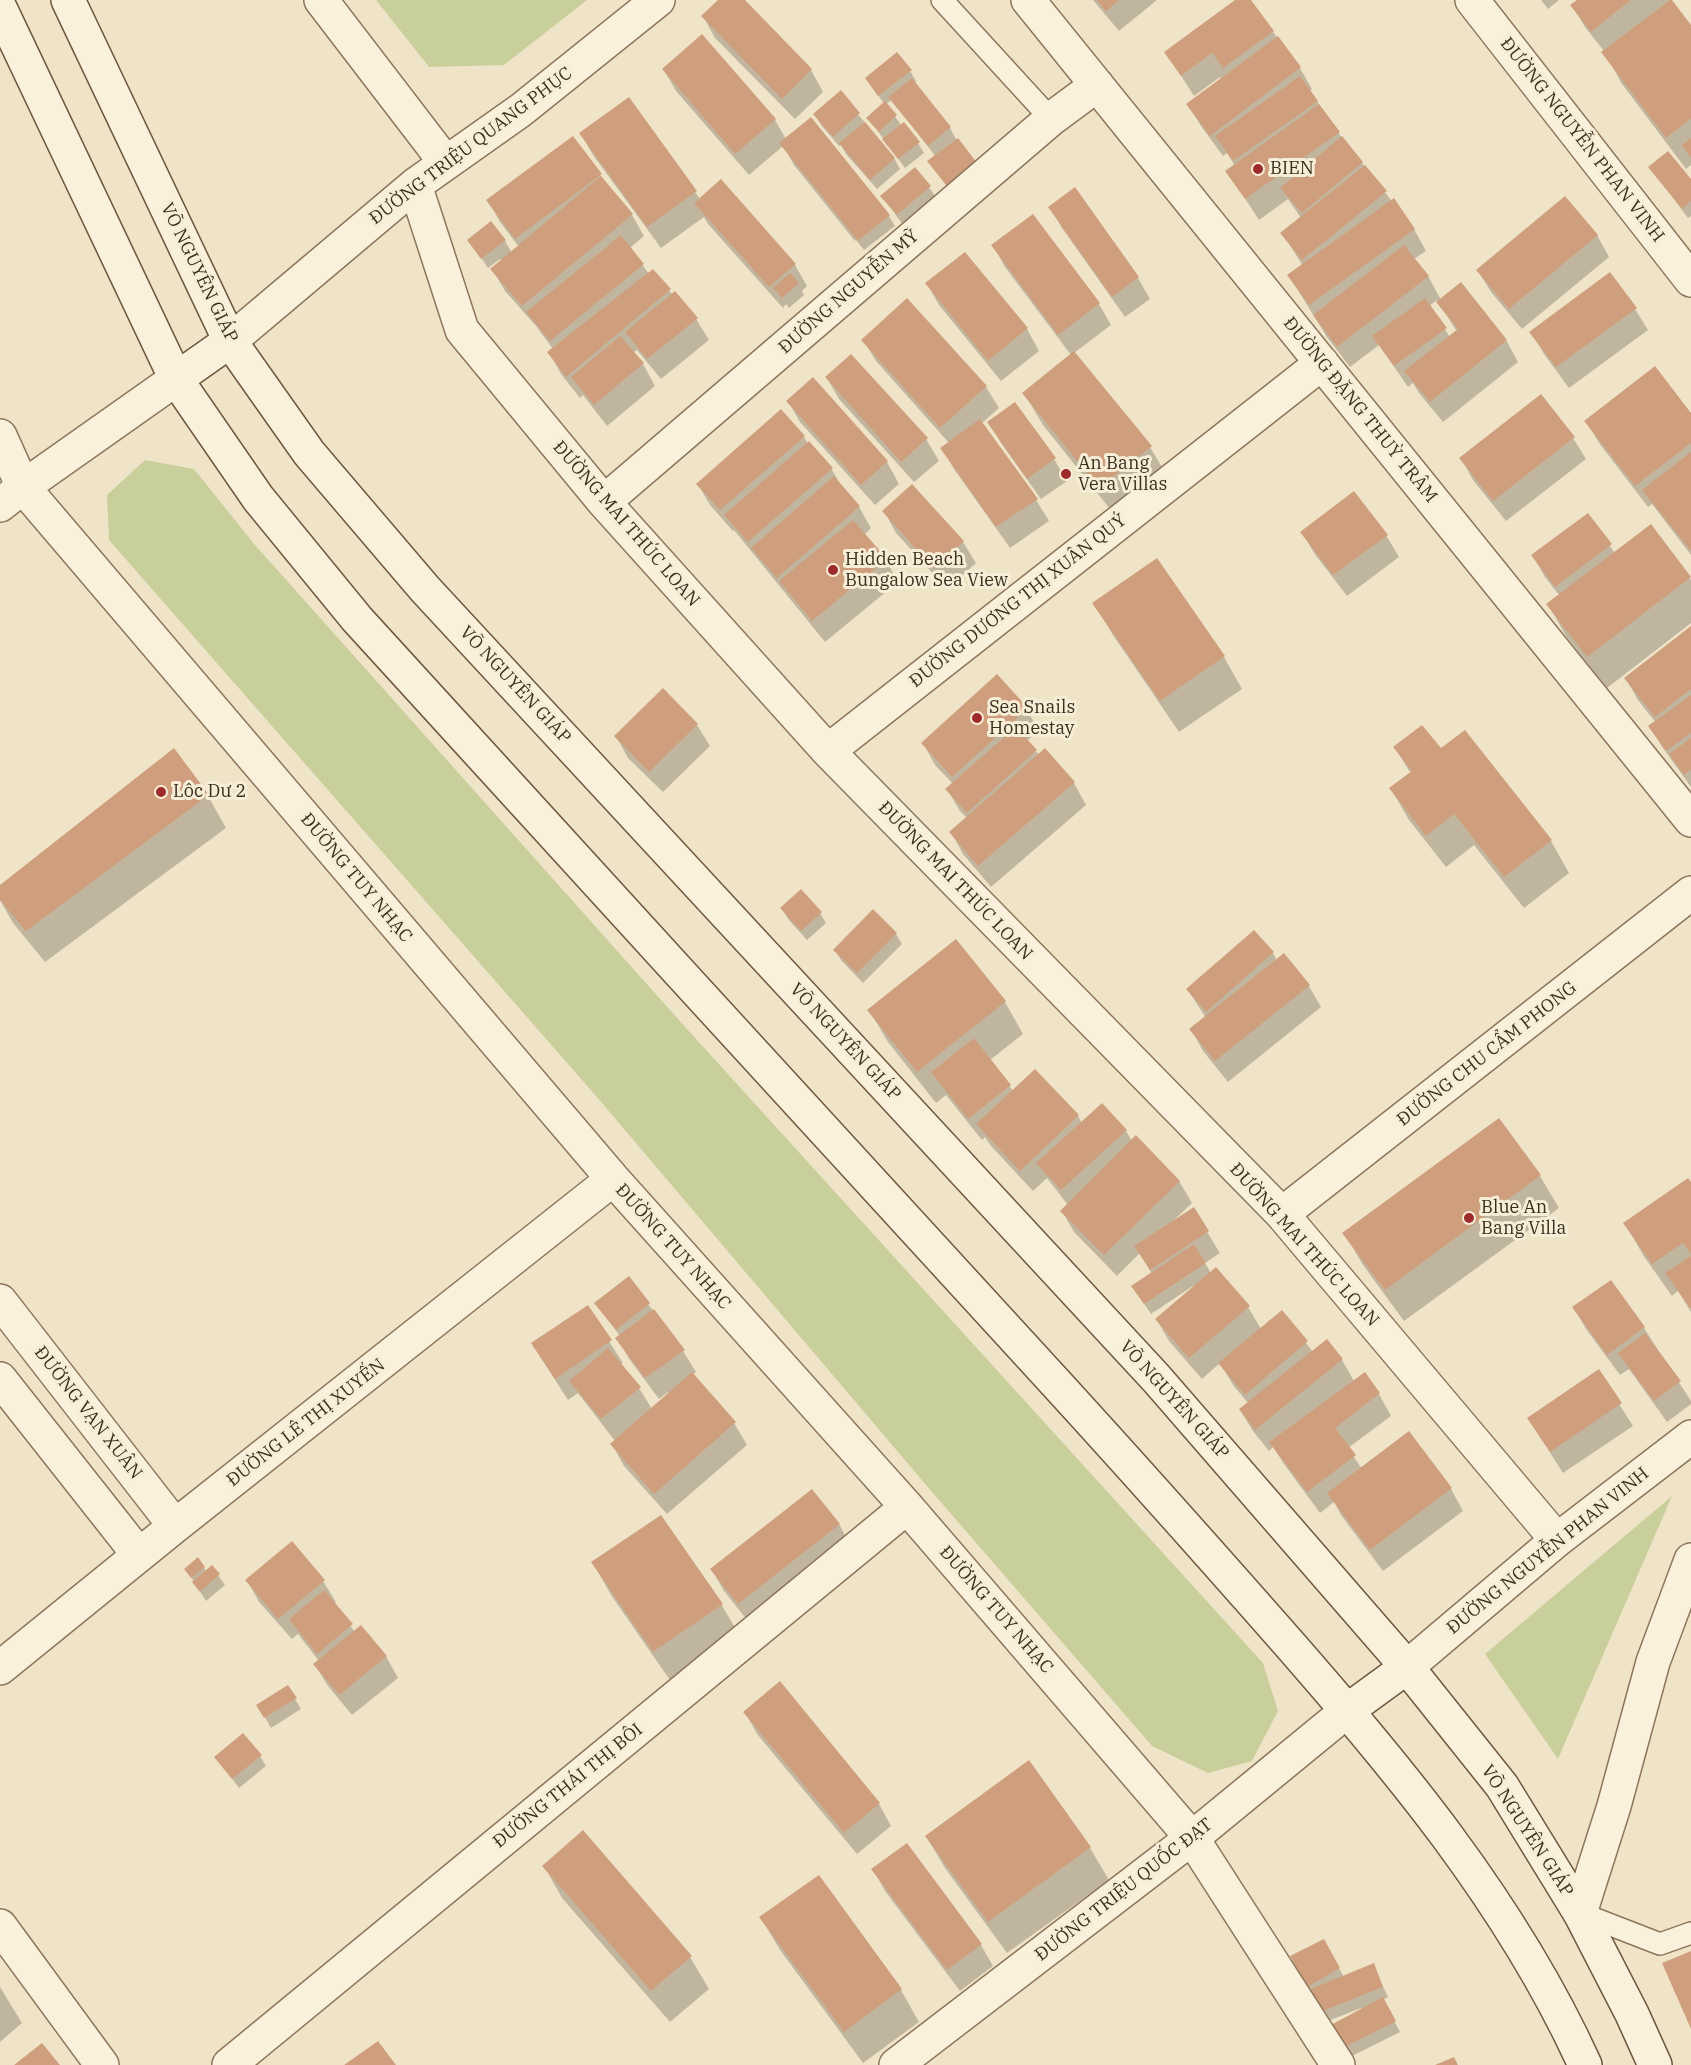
<!DOCTYPE html>
<meta charset="utf-8">
<style>
body{margin:0}
canvas{display:block;background:#f0e4c8}
</style>
<canvas width="1691" height="2065"></canvas>
<script>
const g = document.querySelector('canvas').getContext('2d');
g.lineJoin = 'round';
function paint(path, color) { g.fillStyle = color; g.fill(path, 'evenodd'); }
function trace(path, color, width, dash) { g.strokeStyle = color; g.lineWidth = width; g.lineCap = dash ? 'butt' : 'round'; g.setLineDash(dash || []); g.stroke(path); }
function write(font, color, halo, rows, align = 'center') {
  g.font = font + ' "IBM Plex Serif",serif'; g.lineWidth = 6; g.setLineDash([]); g.textBaseline = 'middle'; g.strokeStyle = halo; g.fillStyle = color; for (const [text, x, y, turn = 0] of rows) {
    g.save(); g.translate(x, y); g.rotate((+turn || 0) * Math.PI / 180); g.textAlign = isNaN(turn) ? turn : align; if (halo) g.strokeText(text, 0, 0); g.fillText(text, 0, 0); g.restore();
  }
}
paint(new Path2D(`
 M376 0H587L504 65 429 67Z
 M145 460 194 469 255 545 687 1029 1263 1663 1278 1711 1252 1761 1208 1773 1152 1746 926 1485 596 1096 109 540 107 495Z
 M1672 1496 1558 1759 1485 1654Z`), '#c9cf9b');
paint(new Path2D(`
 M720 0H743L811 70 823 92 795 119 715 38 703 16Z
 M1093 0H1157L1119 31Z
 M1238 0H1249L1300 68 1312 89 1310 91 1342 138 1414 229 1426 251 1414 259 1428 276 1441 300 1506 340 1518 362 1443 422 1419 393 1413 383 1408 387 1379 345 1350 367 1327 337 1289 276 1303 266 1282 233 1301 218 1288 199 1259 220 1227 171 1235 166 1227 153 1223 156 1201 126 1188 105 1222 80 1220 77 1194 96 1166 52ZM1437 300 1457 332 1450 337 1429 306Z
 M1541 0H1559L1548 9Z
 M1580 0H1670L1691 27V165L1686 169 1622 84 1604 51 1585 27 1572 6Z
 M702 36 775 120 786 139 811 120 889 216 895 226 864 250 856 240 855 241 794 165 783 146 749 175 676 91 664 70Z
 M910 71 916 81 914 83 950 128 957 141 954 196 929 162 936 157 892 100 886 104 902 126 918 143 924 153 905 168 868 118 884 104 867 78Z
 M840 93 893 156 900 169 877 189 846 154 841 145 839 146 821 125 815 115Z
 M628 99 700 199 795 265 807 286 802 291 804 295 789 308 786 304 783 308 708 224 704 217 661 248 593 155 581 134Z
 M1650 167 1691 182V216L1688 218Z
 M915 169 936 197 903 225 882 196Z
 M600 175 632 215 644 236 630 248 649 274 653 271 673 295 696 319 709 340 661 379 637 350 633 353 643 364 655 386 607 426 583 395 580 398 561 374 549 352 553 349 536 326 505 291 492 269 502 261 500 259 488 268 469 240 505 241 512 253 519 247 500 222 488 200Z
 M1075 189 1138 278 1150 299 1125 317 1062 228 1050 207Z
 M1597 235 1609 257 1522 329 1491 292 1478 271Z
 M993 245 1099 304 1111 325 1074 353 1150 447 1169 479 1118 519 1043 425 1024 393 1071 355 1005 267Z
 M965 254 1027 329 1039 351 1001 381 939 305 927 284Z
 M1635 309 1648 330 1569 388 1544 354 1531 332Z
 M863 340 986 387 999 408 982 423 1036 500 1049 521 1010 548 954 469 942 448 949 443 876 361Z
 M827 378 926 439 939 461 914 482 839 399Z
 M813 379 887 462 899 484 875 505 800 422 788 401Z
 M1691 415V555L1652 504 1648 507 1599 443 1586 421Z
 M989 422 1054 459 1067 481 1041 499 1001 443Z
 M804 437 808 444 831 468 843 489 859 507 871 528 864 535 886 560 898 582 825 642 734 530 733 531 710 505 698 484Z
 M1573 438 1586 459 1506 521 1473 480 1461 458Z
 M884 511 963 542 976 563 947 589 896 533Z
 M1587 515 1615 553 1650 526 1691 580V623L1607 688 1566 636 1548 604 1559 595 1545 577 1533 556Z
 M1302 532 1386 535 1399 557 1347 596 1314 553Z
 M1094 604 1224 657 1242 689 1179 732 1113 635Z
 M1691 627V787L1663 748 1650 727 1656 723 1638 700 1626 679Z
 M1026 709 1039 730 1027 741 1039 755 1045 750 1074 783 1086 805 991 887 963 854 951 832 967 818 960 811 947 789 953 784 935 765 923 743Z
 M697 725 710 746 663 792 628 758 616 736Z
 M1465 732 1551 841 1569 873 1524 908 1474 845 1446 867 1409 820 1391 789 1411 774 1395 748 1441 751Z
 M173 750 208 796 226 828 45 962 13 923 0 900V887Z
 M782 909 820 913 826 923 807 940 788 919Z
 M896 934 902 944 863 983 841 960 835 950Z
 M1273 953 1277 961 1309 986 1321 1007 1228 1082 1203 1051 1191 1029 1206 1018 1188 990Z
 M1005 1002 1023 1034 990 1060 1013 1091 1078 1116 1082 1123 1126 1131 1132 1141 1179 1181 1192 1203 1174 1220 1193 1209 1220 1253 1205 1263 1211 1273 1248 1307 1261 1329 1282 1312 1313 1352 1327 1341 1342 1360 1354 1381 1364 1374 1379 1394 1391 1416 1348 1448 1362 1469 1408 1434 1451 1489 1463 1511 1383 1571 1341 1515 1334 1502 1320 1513 1284 1464 1273 1447 1269 1451 1253 1431 1240 1410 1248 1403 1233 1385 1220 1363 1202 1379 1169 1341 1157 1320 1194 1287 1193 1286 1151 1314 1139 1296 1152 1274 1140 1253 1117 1276 1074 1232 1062 1211 1068 1205 1047 1178 1033 1191 991 1146 985 1137 982 1140 946 1095 936 1103 888 1042 869 1010Z
 M1499 1120 1540 1176 1559 1208 1404 1321 1363 1265 1344 1233Z
 M1691 1185V1312L1678 1291 1672 1296 1643 1255 1625 1223Z
 M1611 1282 1644 1328 1691 1401V1404L1667 1422 1629 1369 1620 1375 1586 1329 1574 1308Z
 M596 1304H648L683 1351 696 1372 692 1375 734 1423 747 1445 667 1514 624 1466 612 1444 615 1441 578 1393 568 1400 532 1344 587 1307 623 1363 620 1365 639 1388 652 1409 669 1394 668 1392 659 1399 630 1360 617 1339 620 1336Z
 M1598 1371 1633 1426 1563 1473 1528 1418Z
 M839 1524 851 1546 751 1625 724 1591 712 1570Z
 M198 1560 207 1572 212 1567 225 1585 206 1601 186 1569Z
 M593 1563 721 1604 740 1636 672 1683 611 1595Z
 M247 1580 323 1581 336 1602 334 1604 355 1632 386 1656 398 1678 352 1715 328 1686 315 1665 319 1661 298 1634 292 1639 259 1602Z
 M780 1683 879 1804 891 1826 857 1854 757 1734 745 1712Z
 M288 1687 301 1709 271 1728 258 1705Z
 M260 1756 266 1766 239 1788 216 1757Z
 M1028 1763 1090 1848 1109 1880 1007 1953 945 1868 926 1836Z
 M544 1866 690 1957 709 1989 670 2022 562 1898Z
 M873 1869 981 1945 993 1966 960 1991 885 1891Z
 M818 1877 901 1990 919 2022 863 2063 780 1950 761 1918Z
 M1323 1941 1344 1977 1373 1965 1388 1997 1383 2000 1400 2032 1348 2058 1342 2048 1362 2010 1361 2008 1323 2023 1311 1991 1293 1957Z
 M0 1987 22 2023 0 2042Z`), '#0003');
paint(new Path2D(`
 M718 0H745L812 69 782 99 701 16Z
 M1097 0H1119L1106 11Z
 M1235 0H1251L1274 31 1223 68 1212 53 1181 76 1164 52Z
 M1577 0H1631L1591 32 1570 5Z
 M1670 0H1672L1691 25V119L1666 138 1601 52Z
 M702 34 776 119 735 154 662 69Z
 M1278 36 1301 67 1210 136 1186 104Z
 M897 52 912 70 878 96 865 78Z
 M1300 76 1318 101 1233 161 1215 136Z
 M912 78 951 127 928 146 888 97Z
 M841 90 860 113 833 137 813 114Z
 M629 97 697 191 647 227 579 133Z
 M885 101 897 115 879 132 866 118Z
 M1319 104 1340 132 1245 199 1225 171Z
 M811 117 890 215 858 241 779 143Z
 M865 122 895 158 870 180 839 143Z
 M904 122 920 142 898 159 882 139Z
 M573 136 602 174 515 239 486 200Z
 M1342 136 1363 162 1302 213 1280 188Z
 M958 138 977 163 947 186 927 161Z
 M1691 138V158L1682 145Z
 M1668 151 1691 179V201L1682 209 1648 167Z
 M1365 165 1387 191 1302 260 1280 233Z
 M915 167 931 186 897 215 880 196Z
 M601 176 633 214 522 306 490 269Z
 M721 179 796 264 769 287 694 203Z
 M1075 187 1139 277 1112 297 1048 207Z
 M1565 196 1598 235 1509 309 1476 270Z
 M1394 198 1415 229 1309 305 1287 275Z
 M1033 214 1100 303 1058 335 991 245Z
 M491 221 506 240 481 259 467 240Z
 M621 235 644 264 550 341 526 312Z
 M1404 245 1429 276 1337 347 1313 315Z
 M965 252 1028 328 988 361 925 283Z
 M653 269 671 289 566 377 547 352Z
 M1610 272 1637 308 1556 367 1529 332Z
 M790 273 799 283 782 298 773 288Z
 M1461 282 1507 340 1430 402 1404 371 1458 329 1436 302Z
 M675 291 698 318 647 359 625 332Z
 M907 298 987 386 940 428 861 340Z
 M1425 298 1447 328 1394 366 1372 336Z
 M620 336 644 363 594 405 571 377Z
 M1074 351 1152 446 1099 488 1022 393Z
 M851 354 928 438 901 462 825 377Z
 M1655 366 1691 413V443L1635 486 1584 421Z
 M813 377 888 461 861 485 786 401Z
 M1541 394 1575 437 1493 501 1459 458Z
 M1015 402 1056 458 1027 479 987 422Z
 M781 409 805 436 720 510 696 484Z
 M980 419 1038 499 996 527 940 448Z
 M809 441 833 468 748 542 724 515Z
 M1691 452V551L1642 490Z
 M834 476 860 506 777 578 751 548Z
 M912 484 964 541 934 569 882 511Z
 M1354 491 1388 535 1333 575 1300 532Z
 M1588 513 1612 544 1555 587 1531 555Z
 M853 520 887 559 812 621 779 581Z
 M1651 524 1691 577 1587 657 1546 604Z
 M1157 558 1225 656 1160 701 1092 603Z
 M1691 626V689L1655 717 1624 678Z
 M997 674 1028 708 952 777 921 743Z
 M663 688 698 724 649 772 614 736Z
 M1691 695V733L1666 751 1648 726Z
 M1422 725 1441 748 1465 730 1552 840 1504 877 1454 814 1426 836 1389 788 1412 771 1393 747Z
 M1016 727 1037 750 967 813 945 789Z
 M1691 738V770L1684 775 1669 754Z
 M174 748 209 795 26 931 0 900V885Z
 M1045 748 1075 782 978 866 949 832Z
 M801 889 822 912 801 931 780 908Z
 M873 909 897 933 857 973 833 950Z
 M1254 930 1274 952 1206 1012 1186 989Z
 M956 939 1006 1001 917 1072 867 1010Z
 M1284 953 1310 985 1215 1061 1189 1029Z
 M974 1038 1011 1085 968 1119 931 1072Z
 M1035 1069 1079 1115 1020 1171 976 1124Z
 M1102 1103 1127 1130 1061 1190 1036 1163Z
 M1499 1118 1541 1175 1385 1290 1342 1233Z
 M1136 1135 1180 1181 1104 1255 1060 1211Z
 M1688 1178 1691 1182V1254L1683 1243 1652 1264 1623 1223Z
 M1194 1207 1209 1231 1150 1270 1134 1246Z
 M1194 1244 1206 1263 1144 1304 1131 1286Z
 M1691 1256V1309L1665 1273Z
 M1216 1267 1250 1306 1189 1358 1155 1319Z
 M629 1276 650 1303 616 1330 594 1303Z
 M1611 1280 1645 1327 1607 1355 1572 1307Z
 M588 1305 612 1340 555 1379 531 1343Z
 M654 1309 685 1350 645 1378 615 1338Z
 M1282 1310 1308 1341 1245 1395 1218 1363Z
 M1645 1333 1681 1381 1654 1401 1618 1353Z
 M1327 1339 1343 1359 1255 1430 1239 1409Z
 M608 1348 641 1387 601 1419 569 1381Z
 M1599 1369 1622 1403 1550 1452 1527 1418Z
 M692 1372 736 1422 654 1494 610 1444Z
 M1365 1372 1380 1393 1335 1428 1356 1455 1307 1492 1269 1442Z
 M1409 1431 1452 1488 1370 1550 1327 1493Z
 M812 1489 840 1524 738 1604 710 1569Z
 M661 1515 723 1604 653 1652 591 1562Z
 M292 1541 325 1580 278 1619 245 1580Z
 M198 1557 205 1567 191 1578 184 1569Z
 M212 1565 220 1574 200 1592 192 1582Z
 M324 1590 353 1624 317 1654 289 1619Z
 M361 1625 387 1656 339 1695 313 1664Z
 M780 1681 880 1803 844 1833 743 1712Z
 M288 1685 297 1698 264 1718 256 1705Z
 M243 1733 262 1755 232 1779 214 1757Z
 M1029 1760 1091 1847 988 1922 925 1836Z
 M583 1830 692 1956 651 1991 542 1866Z
 M907 1843 982 1944 947 1970 871 1869Z
 M819 1875 902 1989 844 2032 759 1917Z
 M1324 1939 1340 1968 1307 1987 1290 1956Z
 M1691 1951V2029L1662 1963Z
 M1374 1963 1383 1987 1316 2014 1306 1991Z
 M1383 1997 1396 2021 1341 2049 1329 2026Z
 M378 2041 396 2065H344Z
 M42 2043 60 2065H14Z
 M1454 2057 1458 2065H1435Z`), '#cf9f7d');
const lane = new Path2D(`
 M942 0 1051 119
 M1580 1913 1660 1944 1691 1933`);
const street = new Path2D(`
 M321 0 446 163
 M1028 0 1691 820
 M1472 0 1691 280
 M415 185 462 330 604 502 828 751 1282 1214 1557 1540
 M230 341 415 185 521 110 658 0
 M0 436 23 487 613 1179 907 1507 1192 1838 1338 2065
 M604 502 1051 119 1097 85
 M0 505 23 487 176 379
 M828 751 1322 363
 M1282 1214 1691 893
 M0 1301 175 1526
 M0 1379 139 1555
 M1407 1667 1557 1540 1691 1437
 M0 1668 175 1526 613 1179
 M1580 1913 1614 1806 1653 1662 1691 1560
 M0 1926 102 2065
 M229 2065 907 1507
 M896 2065 1192 1838 1348 1710`);
const secondary = new Path2D(`
 M68 0 230 341 309 453 425 589 1156 1378 1407 1667 1502 1786 1580 1913 1632 2014 1655 2065
 M0 8 176 379 258 498 357 619C588 874 822 1127 1054 1381 1129 1463 1203 1546 1277 1630 1395 1764 1511 1902 1585 2065
 M176 379 230 341
 M1348 1710 1407 1667`);
trace(lane, '#8d765c', 24);
trace(street, '#8d765c', 36);
trace(secondary, '#6f573f', 36);
trace(lane, '#faf1dc', 21);
trace(street, '#faf1dc', 33);
trace(secondary, '#faf1dc', 33);
for (const [x, y, r, color] of [
 [1258,169,6,"#9e2a2b"],
 [1066,474,6,"#9e2a2b"],
 [833,570,6,"#9e2a2b"],
 [977,718,6,"#9e2a2b"],
 [161,792,6,"#9e2a2b"],
 [1469,1218,6,"#9e2a2b"]
]) { const dot = new Path2D(); dot.arc(x, y, r, 0, 2 * Math.PI); g.fillStyle = color; g.fill(dot); trace(dot, '#f7eed8', 2); }
write('18px', '#3d2e20', '#f7eed8', [
 ["ĐƯỜNG NGUYỄN PHAN VINH",1582,140,52],
 ["ĐƯỜNG TRIỆU QUANG PHỤC",471,146,-37],
 ["VÕ NGUYÊN GIÁP",199,273,64],
 ["ĐƯỜNG NGUYỄN MỸ",849,292,-41],
 ["ĐƯỜNG ĐẶNG THUỲ TRÂM",1360,410,51],
 ["ĐƯỜNG MAI THÚC LOAN",626,524,49],
 ["ĐƯỜNG DƯƠNG THỊ XUÂN QUÝ",1018,601,-38],
 ["VÕ NGUYÊN GIÁP",515,685,47],
 ["ĐƯỜNG TUY NHẠC",356,878,50],
 ["ĐƯỜNG MAI THÚC LOAN",955,881,46],
 ["VÕ NGUYÊN GIÁP",845,1042,47],
 ["ĐƯỜNG CHU CẨM PHONG",1487,1054,-38],
 ["ĐƯỜNG MAI THÚC LOAN",1304,1245,48],
 ["ĐƯỜNG TUY NHẠC",673,1247,48],
 ["VÕ NGUYÊN GIÁP",1174,1400,48],
 ["ĐƯỜNG VẠN XUÂN",88,1413,52],
 ["ĐƯỜNG LÊ THỊ XUYẾN",306,1423,-38],
 ["ĐƯỜNG NGUYỄN PHAN VINH",1548,1551,-39],
 ["ĐƯỜNG TUY NHẠC",996,1610,49],
 ["ĐƯỜNG THÁI THỊ BÔI",568,1786,-39],
 ["VÕ NGUYÊN GIÁP",1527,1831,57],
 ["ĐƯỜNG TRIỆU QUỐC ĐẠT",1124,1890,-38]
]);
write('18px', '#3d2e20', '#f7eed8', [
 ["BIEN",1270,169],
 ["An Bang",1078,464],
 ["Vera Villas",1078,485],
 ["Hidden Beach",845,560],
 ["Bungalow Sea View",845,581],
 ["Sea Snails",989,708],
 ["Homestay",989,729],
 ["Lôc Dư 2",173,792],
 ["Blue An",1481,1208],
 ["Bang Villa",1481,1229]
], 'left');
</script>
